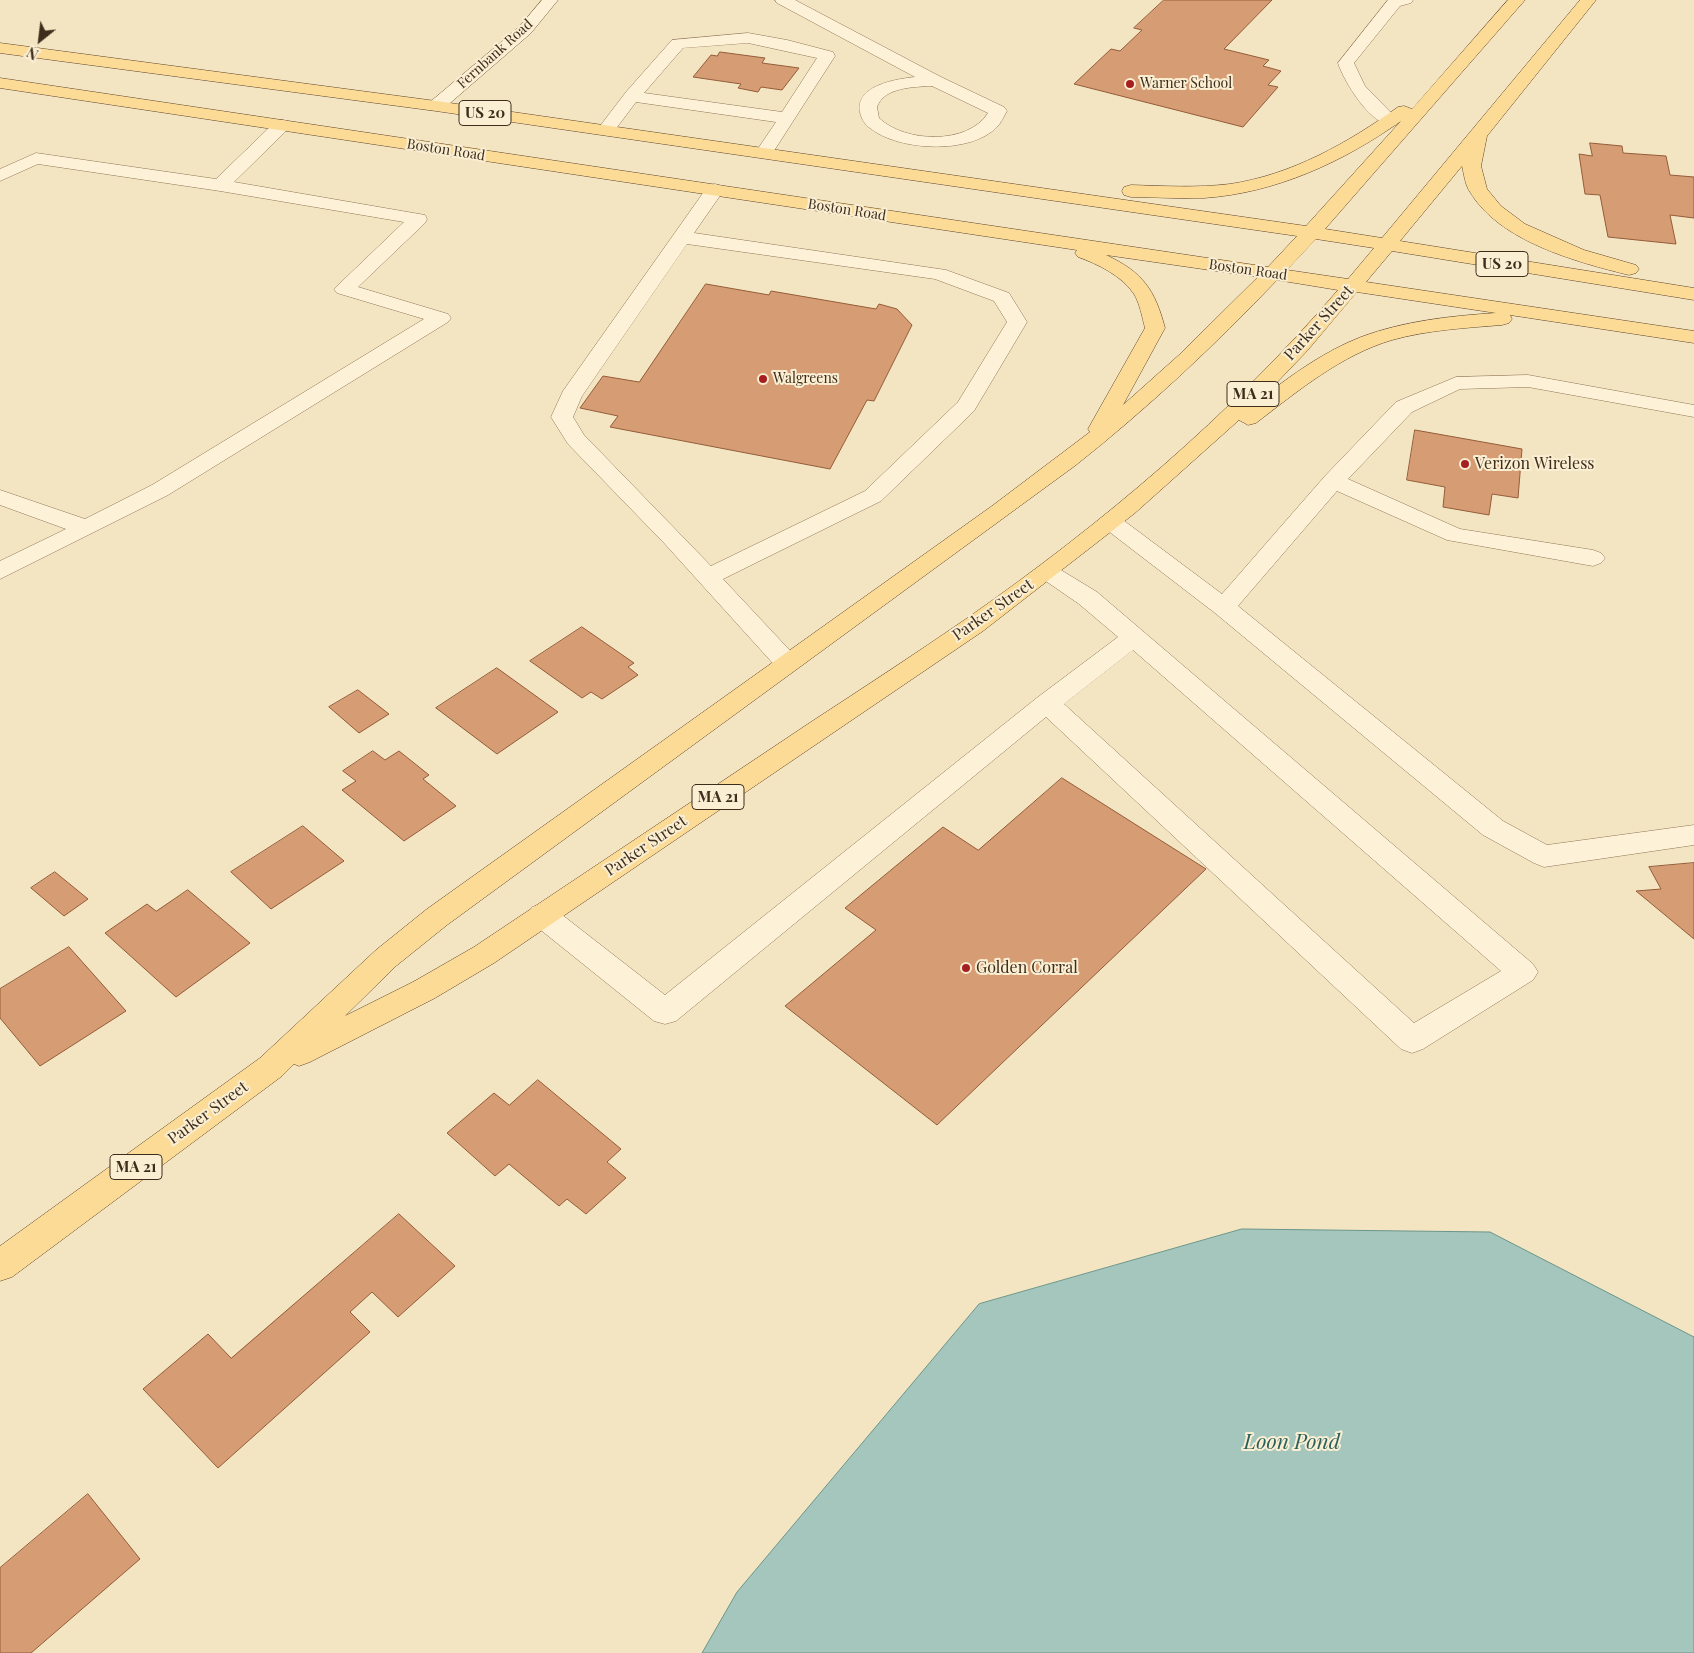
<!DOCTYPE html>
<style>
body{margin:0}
#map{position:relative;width:1694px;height:1653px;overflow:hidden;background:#f4e5c2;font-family:"Playfair Display",serif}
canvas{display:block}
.north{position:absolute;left:15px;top:15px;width:50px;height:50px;-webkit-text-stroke:4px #faeed3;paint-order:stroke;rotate:209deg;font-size:14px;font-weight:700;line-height:20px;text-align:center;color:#3e2d1c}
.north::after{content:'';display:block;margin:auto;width:18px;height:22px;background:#3e2d1c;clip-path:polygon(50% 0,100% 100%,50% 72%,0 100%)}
</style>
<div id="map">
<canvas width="1694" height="1653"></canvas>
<div class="north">N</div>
</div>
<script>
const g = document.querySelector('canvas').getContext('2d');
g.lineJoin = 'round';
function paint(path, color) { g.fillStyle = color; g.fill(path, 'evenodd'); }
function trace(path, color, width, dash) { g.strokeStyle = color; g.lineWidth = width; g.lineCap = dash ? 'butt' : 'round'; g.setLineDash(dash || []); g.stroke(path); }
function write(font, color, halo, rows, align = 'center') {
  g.font = font + ' "Playfair Display",serif'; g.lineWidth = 4; g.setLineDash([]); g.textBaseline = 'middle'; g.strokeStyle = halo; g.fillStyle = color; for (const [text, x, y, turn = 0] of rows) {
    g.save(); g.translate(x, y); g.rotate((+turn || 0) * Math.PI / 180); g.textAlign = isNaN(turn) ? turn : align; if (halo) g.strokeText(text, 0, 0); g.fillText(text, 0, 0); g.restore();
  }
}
const water = new Path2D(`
 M1242 1229 1490 1232 1694 1337V1653H702L737 1592 979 1304Z`);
paint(water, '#a5c6bc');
trace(water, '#6a958b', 1);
const building = new Path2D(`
 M1164 0H1272L1224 49 1269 60 1263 66 1281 71 1268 85 1278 87 1243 127 1074 84 1111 49 1120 51 1142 30 1134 28Z
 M720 52 765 58 762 63 799 68 782 90 761 87 758 92 738 88 741 84 693 77 711 55 717 56Z
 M1590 143 1622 146 1623 153 1666 156 1670 175 1694 177V218L1670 215 1676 244 1608 237 1600 195 1585 194 1579 154 1592 156Z
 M706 284 769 295 771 291 876 309 879 304 897 309 912 325 874 401 867 400 830 469 610 427 618 416 580 408 603 376 639 382Z
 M1415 430 1522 449 1518 498 1492 494 1489 515 1443 507 1445 487 1407 480Z
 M582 627 634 663 628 667 638 675 602 699 591 692 582 698 530 661Z
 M497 668 558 712 497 754 436 708Z
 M358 690 389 714 359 733 329 707Z
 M373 751 385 760 399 751 429 775 423 779 456 806 404 841 342 790 356 781 343 771Z
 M1062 778 1206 869 937 1125 785 1006 876 930 845 908 943 827 978 850Z
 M303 826 344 861 271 909 231 872Z
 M1694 863V939L1636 891 1661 889 1649 867Z
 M55 872 88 899 64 916 31 888Z
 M188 890 250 943 176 997 105 933 147 904 156 911Z
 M69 947 126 1011 40 1066 0 1018V989Z
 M538 1080 621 1149 607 1162 626 1178 586 1214 567 1199 559 1206 509 1164 495 1176 447 1133 494 1093 509 1105Z
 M399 1214 455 1266 398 1317 372 1292 350 1312 370 1332 218 1468 143 1389 208 1334 231 1358Z
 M88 1494 140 1559 31 1653H0V1568Z`);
paint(building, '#d69c73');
trace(building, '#935c39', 1);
const service = new Path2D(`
 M775 0H795L941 77 1004 107 1007 111C1004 116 1001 123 997 127 970 155 898 151 870 128 865 125 861 118 860 112 855 85 897 79 915 77L777 3ZM932 86 988 113C968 145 905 143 879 118L877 107C884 87 914 87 932 86Z
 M1388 0H1413L1411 3 1400 6 1354 63 1365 86 1399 121 1396 125C1373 130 1344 82 1338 63Z
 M748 33 787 40 833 52 835 56 770 157H758L755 153 776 122 636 102 612 134H600L597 130 626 92 672 40ZM748 43 817 58 782 112 644 93 683 48Z
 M282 120 288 121 291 125 288 129 234 182 425 215 427 219 425 223 358 287 448 314 451 318 448 322 168 495 0 579V561L66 529 0 505V490L85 519 152 485 424 319 337 293 334 289 404 222 220 191 38 164 0 181V169L36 153 216 179 276 121Z
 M715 184 722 186 724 190 694 233 946 270 1009 293 1027 322 974 411 881 501 723 579 796 657 800 663 796 669 787 672 778 669 664 543 568 444 551 417 563 391 708 186ZM687 244 935 279 994 301 1007 322 958 402 865 491 711 566 584 435 573 417 582 396Z
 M1528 375 1694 405V417L1528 387 1460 389 1412 412 1348 479 1460 529 1593 550 1601 553 1605 558 1601 563 1593 566 1447 540 1337 491 1238 606 1503 821 1547 845 1694 825V845L1544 867 1534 863 1483 835 1215 613 1103 527 1099 522 1103 517 1111 515 1119 517 1222 594 1325 476 1396 402 1456 377Z
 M1048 564 1056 567 1097 592 1533 964 1538 972 1533 980 1423 1049 1412 1053 1401 1049 1046 717 676 1021 665 1024 654 1021 532 923 528 915 532 907 542 904 552 907 665 995 1038 697 1118 637 1079 604 1040 577 1036 572 1040 567ZM1133 650 1501 971 1414 1023 1064 704Z`);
const secondary = new Path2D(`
 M542 0H558L531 33 442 110H430L427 106 430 102 519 27Z`);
const primary = new Path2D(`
 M1508 0H1525L1325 229 1382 238 1580 0H1596L1487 136 1481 166 1487 189 1501 206 1525 224 1584 250 1636 265 1639 269 1636 273 1629 275C1576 262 1499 241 1470 192 1465 185 1464 174 1462 166L1400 241 1694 288V300L1392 251 1366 282 1694 331V343L1510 315 1512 319 1509 323 1502 325C1465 328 1428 330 1392 340 1341 355 1298 391 1256 423L1248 425 1239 420 1135 513 983 631 494 963 435 998 310 1062 299 1066 294 1064 282 1076 12 1277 0 1281V1246L260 1058 376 950 427 909 992 506 1090 432 1088 429 1145 328C1142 317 1140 304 1134 294 1122 276 1098 264 1078 257L1075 253 1077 250 0 88V78L1268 267 1297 236 436 111 0 53V43L436 101 1306 226 1401 121C1343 162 1276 193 1204 198 1180 199 1155 197 1131 197L1124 195 1122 191 1124 187 1131 185C1164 186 1197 188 1230 184 1291 175 1348 143 1398 107L1404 106 1412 109ZM1316 239 1374 248 1348 279 1287 270ZM1106 255 1258 277 1179 355 1123 405 1165 328C1155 290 1143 272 1106 255ZM1277 280 1338 290C1230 416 1102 524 966 619 915 654 863 688 811 722 699 797 586 872 474 947L413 982 345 1016 396 966 447 925 1076 465C1148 408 1214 346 1277 280ZM1357 292 1496 313C1450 316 1404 321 1361 337 1325 351 1293 374 1263 397L1307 351Z`);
trace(service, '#907556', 1);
trace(secondary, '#725639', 1);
trace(primary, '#5d422b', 1);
paint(service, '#fdf1d7');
paint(secondary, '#fdf1d7');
paint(primary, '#fbdb95');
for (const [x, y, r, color] of [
 [1130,84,5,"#a71e20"],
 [763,379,5,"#a71e20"],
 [1465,464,5,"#a71e20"],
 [966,968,5,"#a71e20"]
]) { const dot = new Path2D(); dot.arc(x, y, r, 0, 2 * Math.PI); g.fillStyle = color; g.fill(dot); trace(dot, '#faeed3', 2); }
write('14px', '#3e2d1c', '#faeed3', [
 ["Fernbank Road",495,54,-42],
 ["Boston Road",446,150,9],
 ["Boston Road",847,210,9],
 ["Boston Road",1248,270,8]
]);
write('14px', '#3e2d1c', '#faeed3', [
 ["Warner School",1140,84],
 ["Walgreens",773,379]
], 'left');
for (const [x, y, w] of [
 [485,113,52],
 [1502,264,52],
 [1253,394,52],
 [718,797,52],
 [136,1167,52]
]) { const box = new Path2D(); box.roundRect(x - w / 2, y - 12.5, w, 25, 4); g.fillStyle = '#faeed3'; g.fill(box); trace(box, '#3e2d1c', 1); }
write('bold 15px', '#3e2d1c', null, [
 ["US 20",485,113],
 ["US 20",1502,264],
 ["MA 21",1253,394],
 ["MA 21",718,797],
 ["MA 21",136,1167]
]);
write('16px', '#3e2d1c', '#faeed3', [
 ["Parker Street",1319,323,-48],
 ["Parker Street",993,610,-35],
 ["Parker Street",646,846,-34],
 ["Parker Street",208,1113,-36]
]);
write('16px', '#3e2d1c', '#faeed3', [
 ["Verizon Wireless",1475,464],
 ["Golden Corral",976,968]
], 'left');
write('italic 21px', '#2a605c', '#faeed3', [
 ["Loon Pond",1292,1442]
]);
</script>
